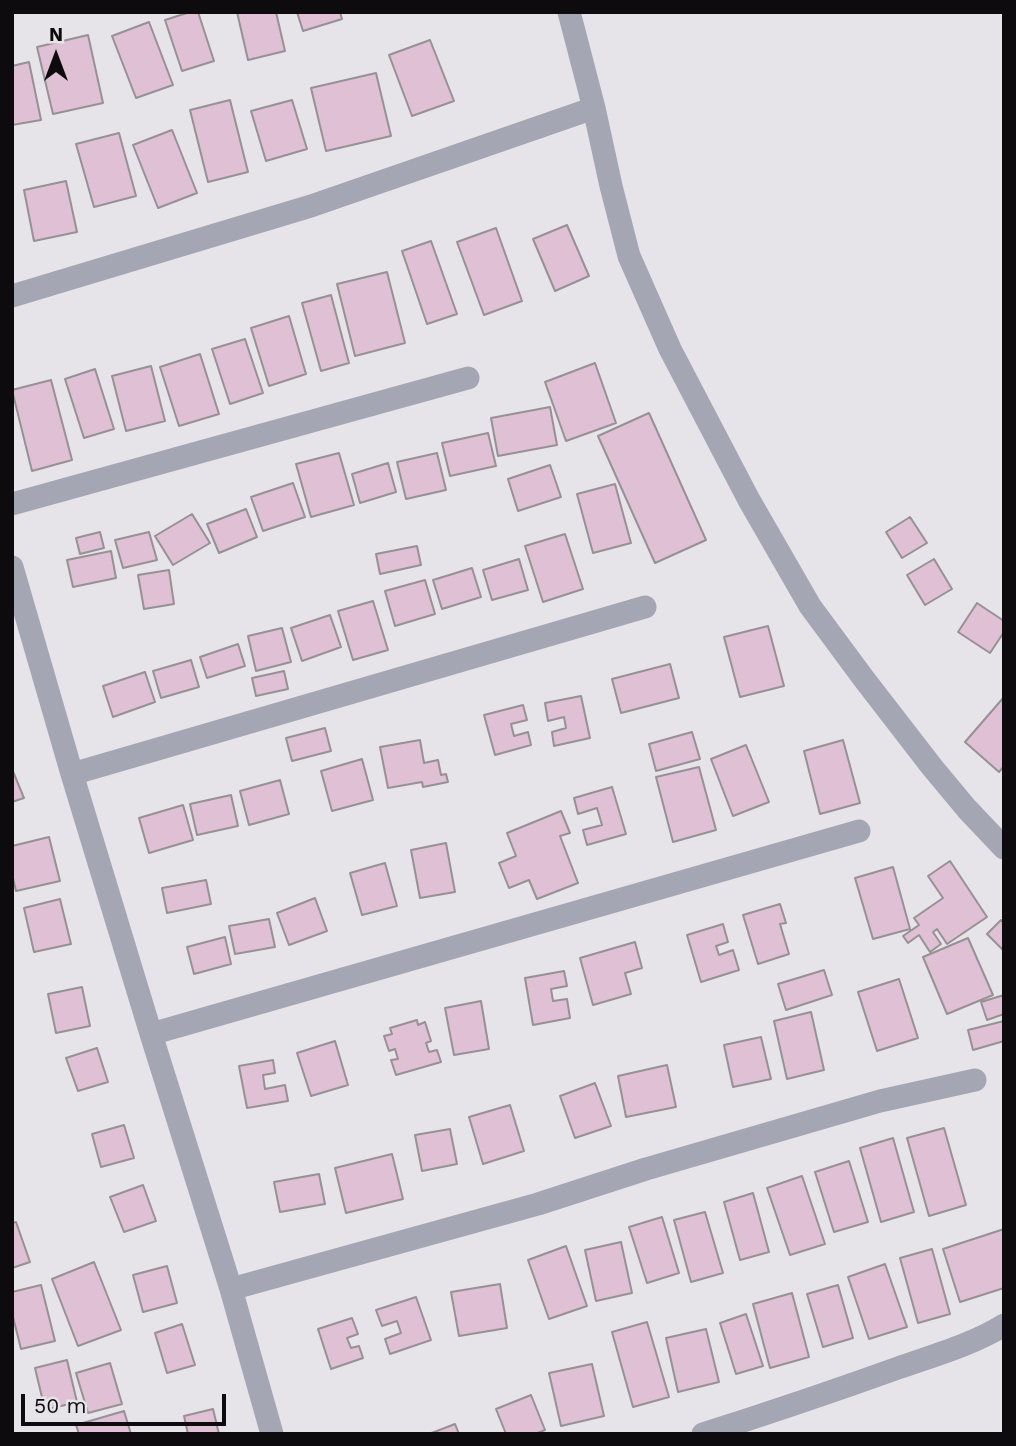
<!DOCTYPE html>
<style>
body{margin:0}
#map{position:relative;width:1016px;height:1446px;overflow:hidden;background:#e6e3e9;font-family:"Work Sans",sans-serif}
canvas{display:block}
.frame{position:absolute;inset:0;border:14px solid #0d0b0d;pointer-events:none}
.north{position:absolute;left:21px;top:21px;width:70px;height:70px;-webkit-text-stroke:5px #e6e3e9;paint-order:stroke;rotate:0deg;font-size:19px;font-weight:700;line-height:28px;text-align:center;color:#0d0b0d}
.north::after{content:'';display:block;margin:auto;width:24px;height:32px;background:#0d0b0d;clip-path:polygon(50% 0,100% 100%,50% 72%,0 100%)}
.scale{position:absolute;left:21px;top:1394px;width:205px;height:32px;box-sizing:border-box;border:4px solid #0d0b0d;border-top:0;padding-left:9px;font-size:21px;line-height:24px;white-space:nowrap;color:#0d0b0d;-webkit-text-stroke:5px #e6e3e9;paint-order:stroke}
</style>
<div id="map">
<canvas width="1016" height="1446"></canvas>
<div class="frame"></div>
<div class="north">N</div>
<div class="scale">50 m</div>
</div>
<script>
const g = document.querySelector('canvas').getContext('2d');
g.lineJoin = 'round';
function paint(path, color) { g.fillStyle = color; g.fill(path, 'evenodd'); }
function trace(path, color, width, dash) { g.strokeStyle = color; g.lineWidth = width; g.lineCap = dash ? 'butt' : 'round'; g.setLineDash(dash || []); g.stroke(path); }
const building = new Path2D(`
 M190 12H198L214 61 182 71 165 20Z
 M237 12H276L285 51 248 60Z
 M297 12H340L342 19 303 31Z
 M149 22 173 85 136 98 112 36Z
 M88 35 103 103 53 114 37 47Z
 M430 40 454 101 412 116 389 55Z
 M29 62 41 120 12 125V66Z
 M376 73 391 136 326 151 311 88Z
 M230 100 248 172 208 182 190 110Z
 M292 100 307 149 266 161 251 111Z
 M172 130 197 193 158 208 133 145Z
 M119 133 136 196 94 207 76 144Z
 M66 181 77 232 34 241 24 190Z
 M567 225 589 276 555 291 533 239Z
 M496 228 522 301 484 315 457 242Z
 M431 241 457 314 427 324 402 251Z
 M387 272 405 343 355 356 337 284Z
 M331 295 349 363 321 371 302 303Z
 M289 316 306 374 269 386 251 328Z
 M245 339 263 393 230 404 212 349Z
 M200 354 219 414 179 426 160 367Z
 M595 363 616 423 566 441 545 382Z
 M151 366 165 421 126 431 112 376Z
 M95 369 114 429 84 438 65 379Z
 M51 380 72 460 32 471 12 390Z
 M550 407 557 445 498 456 491 418Z
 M649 413 706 540 655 563 598 436Z
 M488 433 496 466 450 476 442 443Z
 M339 453 354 505 311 517 296 464Z
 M437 453 446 490 406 499 397 462Z
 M388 463 396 492 360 503 352 474Z
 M550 465 561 497 518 511 508 479Z
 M293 483 305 517 263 531 251 497Z
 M615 484 631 543 593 553 577 494Z
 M246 509 257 537 219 553 207 524Z
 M192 514 210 543 173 565 155 536Z
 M910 517 927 543 902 558 886 532Z
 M100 532 104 548 80 554 76 538Z
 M149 532 157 560 123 568 115 540Z
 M565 534 583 589 543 602 525 546Z
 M417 546 421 565 380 574 376 554Z
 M111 551 116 578 73 587 67 560Z
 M519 559 528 590 492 600 483 570Z
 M934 559 952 589 925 605 907 575Z
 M472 568 481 597 442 609 433 580Z
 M169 570 174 604 144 609 138 575Z
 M425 580 435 614 395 626 385 591Z
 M373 601 388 650 353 660 338 611Z
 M977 603 1004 621V632L990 653 958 632Z
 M330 615 341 647 302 661 291 628Z
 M768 626 784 686 740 697 724 637Z
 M282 628 291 662 256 671 248 636Z
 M238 644 245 666 207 678 200 657Z
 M191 660 199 687 161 698 153 671Z
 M670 664 679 698 621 713 612 679Z
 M284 671 288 689 256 696 252 678Z
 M145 672 155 702 113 717 103 686Z
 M581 696 590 738 554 746 552 732 566 728 564 717 548 721 545 703Z
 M1004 697V766L999 772 965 742Z
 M523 705 527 720 511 724 514 736 528 732 531 745 495 755 484 715Z
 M325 728 331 751 292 761 286 738Z
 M692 732 700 759 656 771 649 744Z
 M420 740 424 763 438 760 441 775 446 774 448 782 423 787 422 782 388 788 380 747Z
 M843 740 860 803 820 814 804 751Z
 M746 745 769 802 733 816 711 759Z
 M362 759 373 800 332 811 321 771Z
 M699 767 716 830 673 842 656 777Z
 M12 769 24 798 12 802Z
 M280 780 289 814 249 825 240 791Z
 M612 787 626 834 587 845 583 830 602 825 597 808 578 814 574 798Z
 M231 795 238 826 197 835 190 804Z
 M183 805 193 840 149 853 139 818Z
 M561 811 570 833 560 836 578 883 537 899 529 880 509 888 499 863 516 856 507 833Z
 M49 837 60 881 16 891 12 874V846Z
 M446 843 455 892 420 898 411 850Z
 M950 861 987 917 947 944 937 929 933 932 941 944 930 952 919 935 908 943 903 936 919 925 914 918 943 898 928 876Z
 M385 863 397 906 362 915 350 873Z
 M893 867 910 929 873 939 855 878Z
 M206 880 211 904 167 913 162 888Z
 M315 898 327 931 289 945 277 913Z
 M60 899 71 944 34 952 24 908Z
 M780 904 786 923 780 924 789 954 758 964 743 915Z
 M269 919 275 947 235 954 229 926Z
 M1001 920 1004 923V951L987 934Z
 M723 924 728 942 716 946 719 955 733 950 739 970 701 982 687 935Z
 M225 937 231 964 194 974 187 947Z
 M968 938 993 995 947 1014 923 957Z
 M635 942 642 968 625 973 631 994 593 1005 580 958Z
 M824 970 832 995 786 1010 778 984Z
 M564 971 567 986 551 989 553 1001 567 999 570 1018 533 1025 525 978Z
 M899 979 918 1038 877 1051 858 992Z
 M82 987 90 1026 56 1033 48 994Z
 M1004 995V1014L987 1020 981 1002Z
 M481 1001 489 1049 454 1055 445 1008Z
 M811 1012 824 1070 787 1079 774 1021Z
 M417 1020 418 1025 425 1022 431 1041 426 1043 429 1052 437 1050 441 1062 396 1075 391 1060 398 1059 395 1049 389 1051 384 1036 392 1034 390 1028Z
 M1004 1021V1041L973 1050 968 1030Z
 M761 1037 771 1079 733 1087 724 1045Z
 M335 1041 348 1085 311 1096 297 1053Z
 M97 1048 108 1082 78 1091 66 1058Z
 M273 1060 275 1073 263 1075 265 1089 285 1085 288 1101 247 1108 239 1066Z
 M667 1065 676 1107 626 1117 618 1076Z
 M595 1083 611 1126 575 1138 560 1096Z
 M510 1105 524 1151 483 1164 469 1117Z
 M124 1125 134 1158 101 1167 92 1134Z
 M944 1128 966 1205 929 1216 907 1138Z
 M450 1129 457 1164 422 1171 415 1135Z
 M893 1138 914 1212 881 1222 860 1148Z
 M392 1154 403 1199 346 1213 335 1168Z
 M849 1161 868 1222 834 1232 815 1172Z
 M319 1174 325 1204 280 1212 274 1182Z
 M802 1176 825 1244 790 1255 767 1188Z
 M143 1185 156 1221 124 1232 110 1197Z
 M753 1193 769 1252 740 1260 724 1202Z
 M705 1212 723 1273 691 1282 674 1220Z
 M662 1217 679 1273 647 1283 629 1227Z
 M16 1222 30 1262 12 1268V1223Z
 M1004 1229V1288L960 1302 943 1249Z
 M621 1242 632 1293 596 1301 585 1250Z
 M566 1246 587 1306 549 1319 528 1260Z
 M932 1249 950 1314 918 1323 900 1258Z
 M94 1262 121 1330 78 1346 52 1279Z
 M885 1264 907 1327 869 1339 848 1277Z
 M167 1266 177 1303 143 1312 133 1275Z
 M500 1284 507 1328 459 1336 451 1292Z
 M41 1285 55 1341 21 1349 12 1313V1292Z
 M838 1285 853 1338 823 1347 807 1294Z
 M792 1293 809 1357 770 1368 753 1304Z
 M416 1297 431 1340 390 1354 385 1339 401 1333 397 1321 382 1326 376 1310Z
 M746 1314 763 1366 736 1374 720 1323Z
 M352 1318 358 1334 347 1338 351 1348 359 1346 363 1358 331 1369 318 1329Z
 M647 1322 669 1397 633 1407 612 1332Z
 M182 1324 195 1365 167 1373 155 1333Z
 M706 1329 719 1382 678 1392 666 1338Z
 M67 1360 77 1402 45 1410 35 1368Z
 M110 1363 122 1404 88 1413 76 1373Z
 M592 1364 604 1416 561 1426 549 1373Z
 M531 1395 545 1430 535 1434H506L496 1409Z
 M213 1409 219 1434H188L184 1416Z
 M124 1411 131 1434H79L76 1425Z
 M455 1424 459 1434H429Z`);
paint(building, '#dfc0d4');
trace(building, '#979195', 2);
trace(new Path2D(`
 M569 12 594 108 611 186 629 256 670 349 749 500 810 606 864 679 932 767 967 809 1004 848
 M12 296 311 206 594 108
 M12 504 468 378
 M12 567 72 774 151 1034 231 1289 272 1434
 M72 774 645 607
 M151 1034 859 831
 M231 1289 538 1204 646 1169 880 1101 975 1080
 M703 1434C769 1413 834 1391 898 1368 932 1356 974 1344 1004 1325`), '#a5a6b4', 23);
</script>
